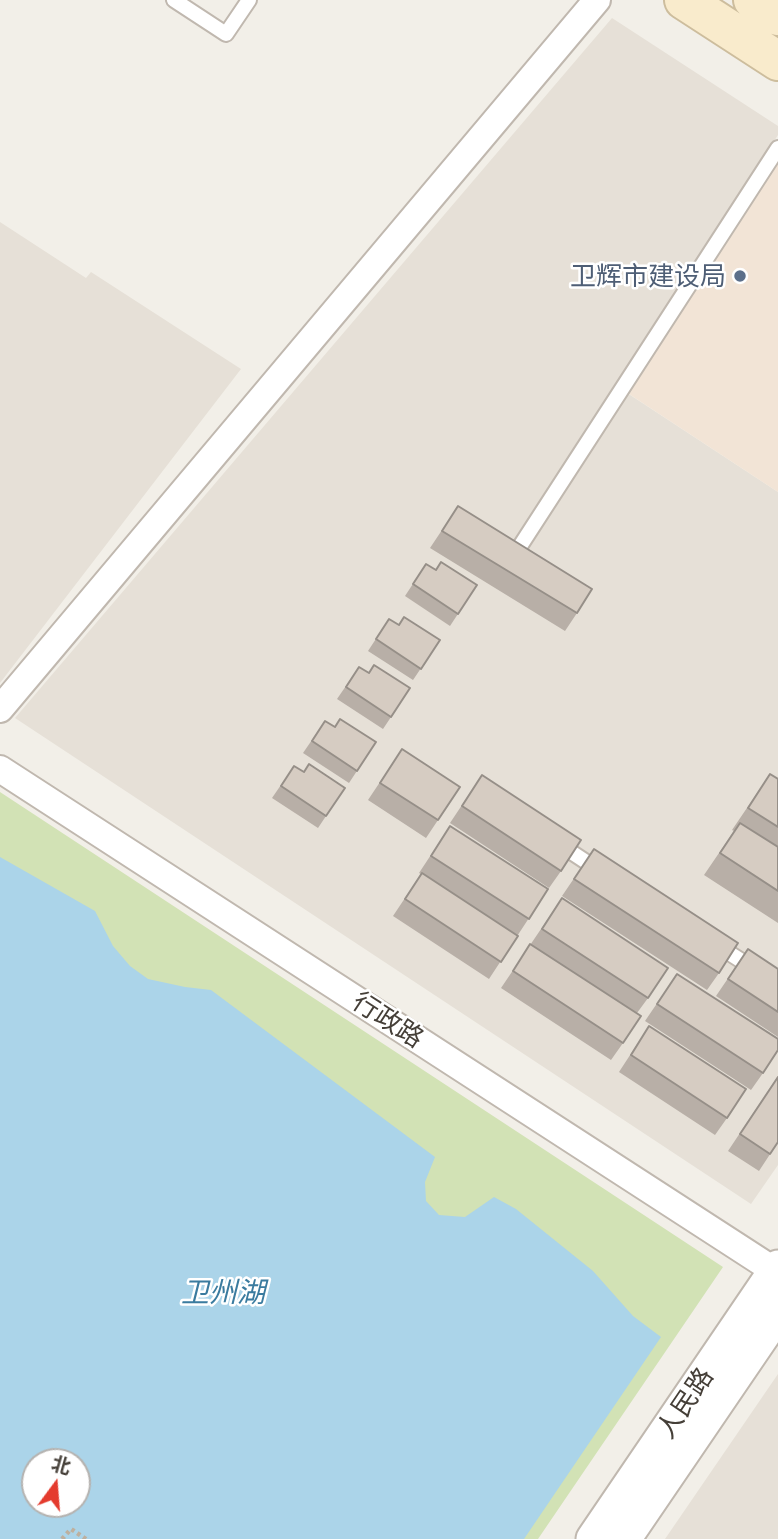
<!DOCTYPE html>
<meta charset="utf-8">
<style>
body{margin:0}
#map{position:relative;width:778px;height:1539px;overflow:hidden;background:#f2efe8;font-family:"Exo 2","Noto Sans SC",sans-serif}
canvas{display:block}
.north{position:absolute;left:21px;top:1448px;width:70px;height:70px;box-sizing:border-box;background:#fff;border:2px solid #b5b2af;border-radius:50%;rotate:16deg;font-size:19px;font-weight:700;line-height:28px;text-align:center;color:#453f38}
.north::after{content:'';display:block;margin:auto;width:24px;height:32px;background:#e43b2e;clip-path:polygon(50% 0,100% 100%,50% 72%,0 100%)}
</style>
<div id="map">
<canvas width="778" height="1539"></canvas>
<div class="north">北</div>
</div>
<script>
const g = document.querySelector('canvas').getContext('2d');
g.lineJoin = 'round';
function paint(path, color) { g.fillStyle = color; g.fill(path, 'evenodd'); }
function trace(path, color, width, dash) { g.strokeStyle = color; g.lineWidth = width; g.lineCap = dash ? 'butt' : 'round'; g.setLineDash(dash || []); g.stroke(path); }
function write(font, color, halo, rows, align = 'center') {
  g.font = font + ' "Exo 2","Noto Sans SC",sans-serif'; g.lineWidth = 5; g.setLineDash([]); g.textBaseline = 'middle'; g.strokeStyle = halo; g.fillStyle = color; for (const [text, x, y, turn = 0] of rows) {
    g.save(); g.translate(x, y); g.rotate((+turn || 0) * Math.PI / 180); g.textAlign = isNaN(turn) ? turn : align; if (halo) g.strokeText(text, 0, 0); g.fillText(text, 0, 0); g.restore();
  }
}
paint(new Path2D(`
 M612 18 778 126V135L615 385 778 492V1165L751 1204 15 718Z
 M0 222 86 278 91 272 241 369 0 683Z
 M778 1374V1539H665Z`), '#e6e0d7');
paint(new Path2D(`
 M778 161V492L626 392Z`), '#f2e4d6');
paint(new Path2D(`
 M0 792 723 1267 538 1539H0ZM35 1462H77V1504H35Z`), '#d2e2b5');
paint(new Path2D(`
 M0 857 95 911 113 946 130 966 148 979 185 987 211 990 435 1157 425 1182 426 1201 439 1215 465 1217 494 1197 516 1209 593 1271 633 1316 661 1337 524 1539H0ZM35 1462H77V1504H35Z`), '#abd4e9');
const service = new Path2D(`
 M174 0 226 34 249 0
 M515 554 778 148
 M559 844 600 871
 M715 944 778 984`);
const minor = new Path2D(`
 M0 709 597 0
 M0 769 775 1271`);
const tertiary = new Path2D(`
 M593 1539 778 1267
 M624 1539 778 1313`);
const secondary = new Path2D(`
 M684 0 778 61
 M753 0 778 16`);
trace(service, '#c0b8af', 18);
trace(minor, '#c0b8af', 30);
trace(tertiary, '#c0b8af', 37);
trace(secondary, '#cdbd9d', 42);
trace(new Path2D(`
 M62 1539 71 1529 86 1539`), '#bdb09f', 4.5, [3.5, 3.5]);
trace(service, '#fff', 14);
trace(minor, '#fff', 26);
trace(tertiary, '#fff', 33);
trace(secondary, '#f9ebcc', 38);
paint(new Path2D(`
 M458 506 577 613 565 631 430 548Z
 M426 564 436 570 477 585 450 626 405 596Z
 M389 619 399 625 440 640 413 680 368 651Z
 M359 667 391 717 383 729 337 699Z
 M325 721 335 727 376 742 349 783 303 753Z
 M402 749 438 820 426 838 368 800Z
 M294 766 304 772 326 816 318 828 272 798Z
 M770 774 778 779V923L704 875 734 831 732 830Z
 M482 775 561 871 549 888 450 823Z
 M450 826 548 889 489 979 393 916 421 874 419 873Z
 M594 849 719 973 707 990 562 896Z
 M562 898 648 998 637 1013 623 1043 611 1060 501 988Z
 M748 949 778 969V1037L716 996Z
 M677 974 763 1073 751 1090 645 1021Z
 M649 1026 727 1118 715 1135 619 1072Z
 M778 1076V1142L759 1171 728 1151Z`), '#b8afa7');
const building = new Path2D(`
 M458 506 592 589 577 613 442 531Z
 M441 562 477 585 458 614 413 584 426 564 436 570Z
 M404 617 440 640 421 669 376 639 389 619 399 625Z
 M374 665 410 688 391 717 346 687 359 667 369 673Z
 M340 719 376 742 357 771 312 741 325 721 335 727Z
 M402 749 460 787 438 820 380 783Z
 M309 764 345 788 326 816 281 786 294 766 304 772Z
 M770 774 778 779V827L748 808Z
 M482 775 581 840 561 871 462 806Z
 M740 823 778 847V891L720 853Z
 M450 826 548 889 529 919 431 856Z
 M594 849 738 943 719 973 574 879Z
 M422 873 518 936 501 962 405 899Z
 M562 898 668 968 648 998 542 929Z
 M530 944 641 1016 623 1043 513 971Z
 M748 949 778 969V1012L728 979Z
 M677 974 778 1039V1050L763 1073 657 1004Z
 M649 1026 746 1089 727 1118 631 1055Z
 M778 1077V1142L770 1154 740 1134Z`);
paint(building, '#d6ccc2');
trace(building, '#968f88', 2);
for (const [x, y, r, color] of [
 [740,276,7,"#5c6f8a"]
]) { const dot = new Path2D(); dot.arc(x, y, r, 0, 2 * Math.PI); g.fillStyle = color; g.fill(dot); trace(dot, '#fff', 2.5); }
write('26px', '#4e5e75', '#fff', [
 ["卫辉市建设局",726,276]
], 'right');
write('26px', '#453f38', '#fff', [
 ["行政路",388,1020,33],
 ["人民路",685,1403,-56]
]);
write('italic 28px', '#3a7b9f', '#fff', [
 ["卫州湖",223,1293]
]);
</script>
